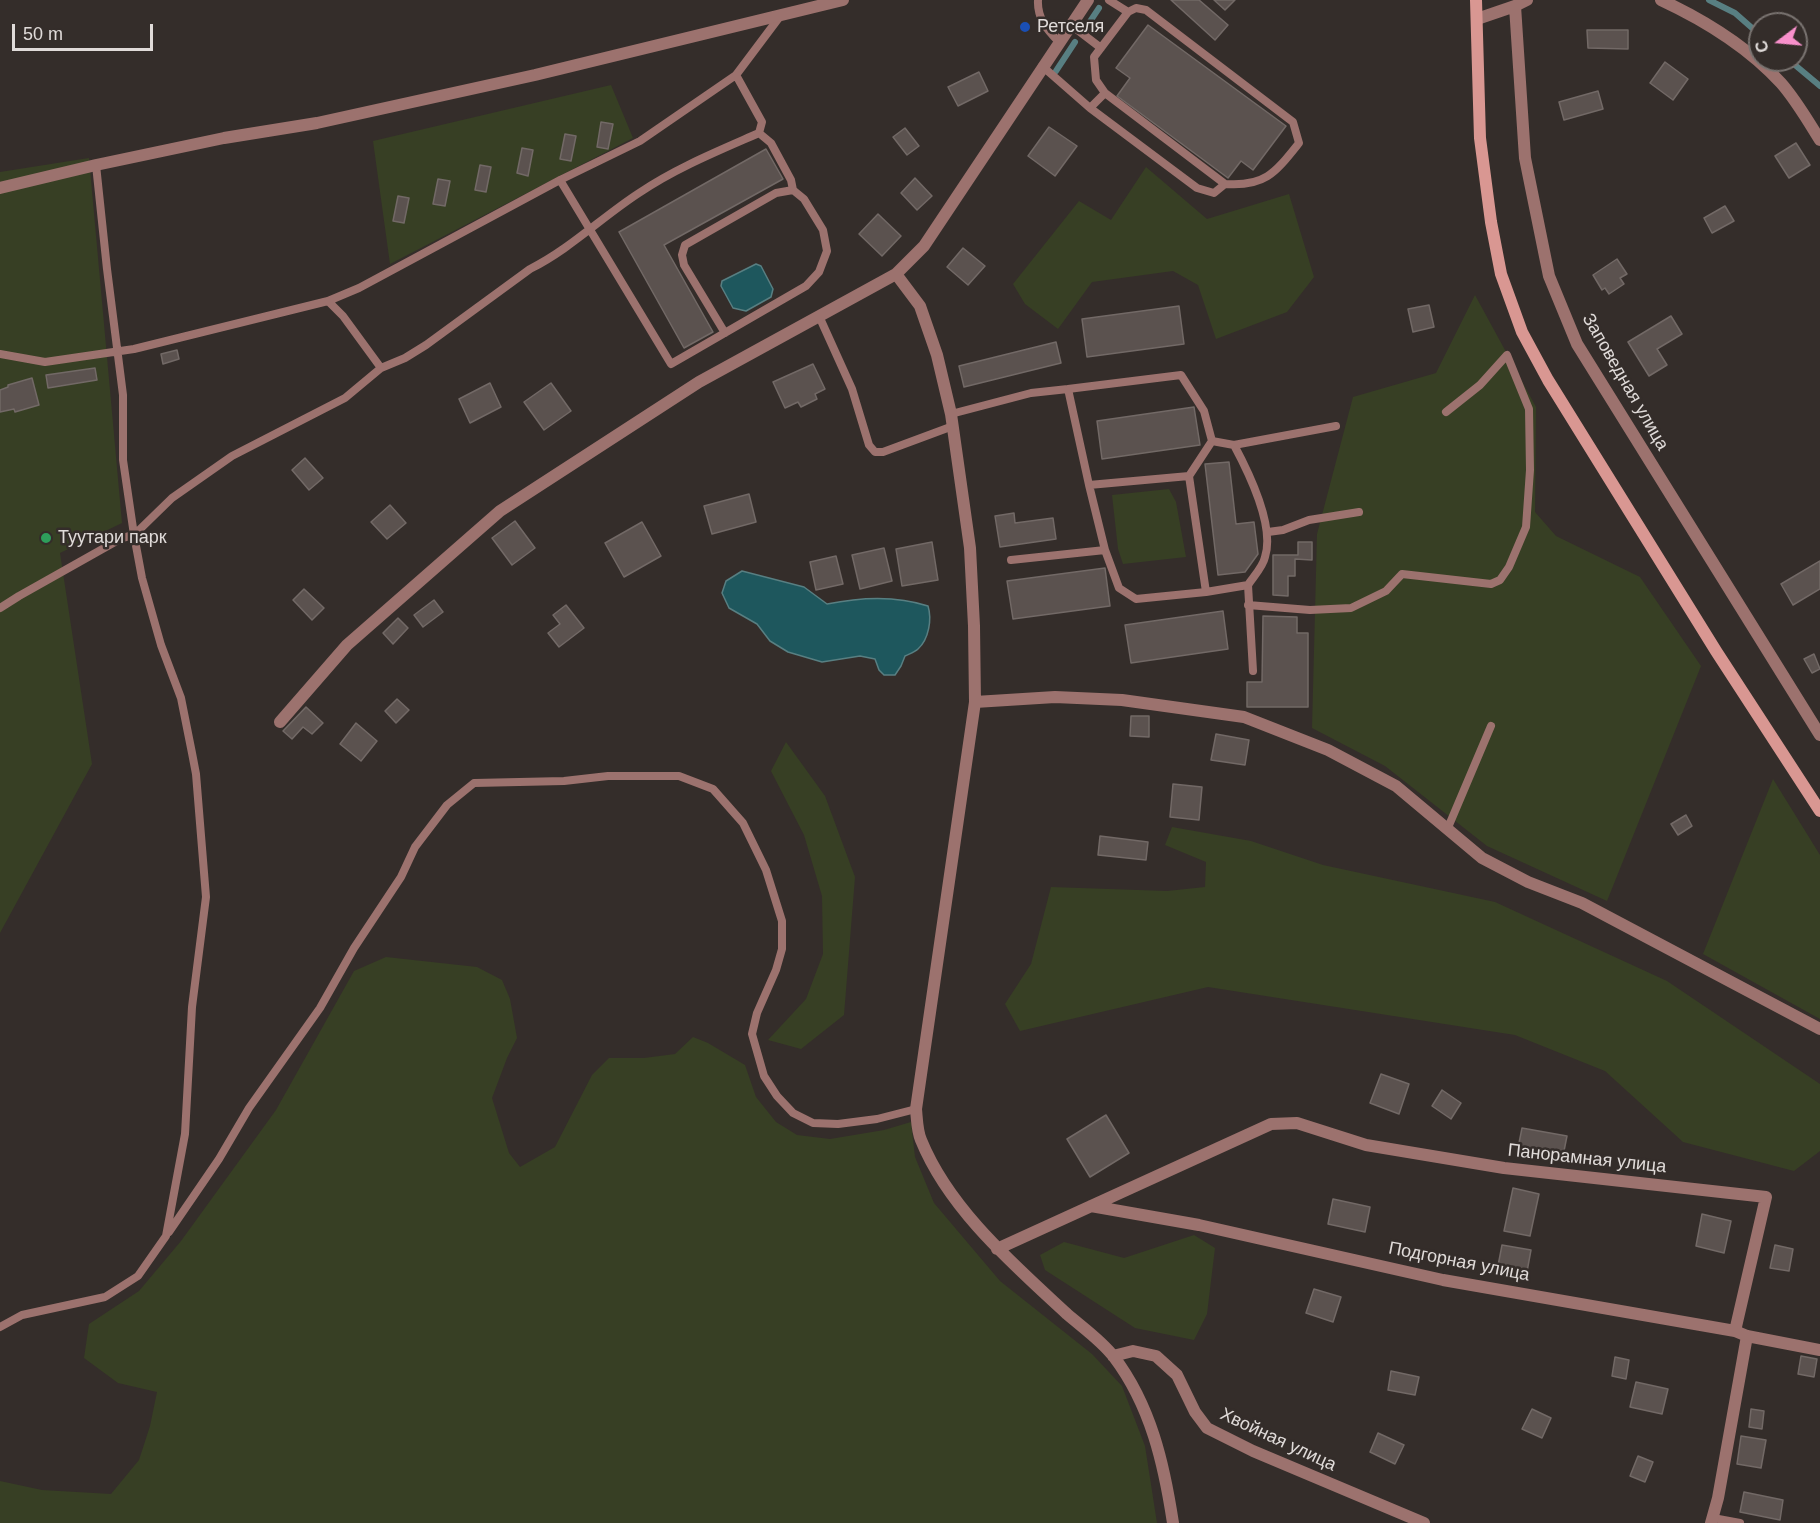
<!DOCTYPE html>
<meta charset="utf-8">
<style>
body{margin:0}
#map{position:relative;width:1820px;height:1523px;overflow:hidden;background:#342d2a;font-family:Arial,sans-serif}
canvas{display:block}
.north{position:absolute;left:1748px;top:12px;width:60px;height:60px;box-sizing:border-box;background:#342d2a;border:2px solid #797370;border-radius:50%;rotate:254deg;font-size:16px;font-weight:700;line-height:24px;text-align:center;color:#e0dbd9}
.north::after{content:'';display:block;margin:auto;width:21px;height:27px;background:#f890cb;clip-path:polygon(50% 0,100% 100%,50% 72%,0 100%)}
.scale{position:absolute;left:12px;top:24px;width:141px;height:27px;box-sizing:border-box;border:3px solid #e0dbd9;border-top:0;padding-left:8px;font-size:18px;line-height:21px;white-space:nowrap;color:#e0dbd9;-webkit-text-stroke:4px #342d2a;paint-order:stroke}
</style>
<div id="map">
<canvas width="1820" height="1523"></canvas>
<div class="north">С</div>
<div class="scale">50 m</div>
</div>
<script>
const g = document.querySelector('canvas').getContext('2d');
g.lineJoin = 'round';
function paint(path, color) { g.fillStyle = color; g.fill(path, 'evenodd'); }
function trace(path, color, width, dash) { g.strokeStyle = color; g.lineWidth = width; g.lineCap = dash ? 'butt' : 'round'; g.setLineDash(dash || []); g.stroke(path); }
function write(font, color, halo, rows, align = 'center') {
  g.font = font + ' Arial,sans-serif'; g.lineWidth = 5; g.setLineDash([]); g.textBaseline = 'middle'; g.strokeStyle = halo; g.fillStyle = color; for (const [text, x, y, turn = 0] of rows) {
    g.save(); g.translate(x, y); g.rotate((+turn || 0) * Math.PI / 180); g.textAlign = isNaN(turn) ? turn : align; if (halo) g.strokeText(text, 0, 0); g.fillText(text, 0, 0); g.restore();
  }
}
paint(new Path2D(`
 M611 85 633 138 390 264 373 141Z
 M89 158 122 523 60 553 92 764 0 933V172Z
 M1146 167 1207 219 1289 194 1314 277 1287 312 1216 339 1198 285 1173 271 1092 282 1058 329 1025 304 1013 284 1079 201 1111 220Z
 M1475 295 1536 407 1535 512 1556 536 1640 577 1701 666 1607 901 1487 846 1385 766 1312 728 1317 534 1353 397 1436 373Z
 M1169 489 1176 502 1186 557 1123 564 1118 549 1112 495Z
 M786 742 825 796 855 877 844 1015 801 1049 768 1040 806 999 823 954 822 896 804 835 771 771Z
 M1773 779 1820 855V1019L1703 954Z
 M1172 827 1251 841 1323 865 1495 902 1667 981 1820 1084V1151L1794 1171 1683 1142 1605 1071 1515 1035 1208 987 1020 1031 1005 1004 1031 964 1051 887 1167 891 1205 887 1206 862 1165 845Z
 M386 957 477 967 502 980 510 999 517 1038 507 1058 492 1098 509 1153 520 1167 555 1147 592 1075 609 1058H644L675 1054 693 1037 708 1043 745 1065 756 1097 776 1122 797 1135 830 1139 884 1130 911 1122 915 1157 934 1203 1000 1281 1092 1354 1122 1386 1145 1446 1157 1523H0V1481L42 1490 111 1494 139 1460 150 1426 157 1392 118 1383 84 1358 89 1324 139 1291 181 1241 276 1110 354 971Z
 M1194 1235 1215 1248 1207 1314 1194 1340 1135 1328 1045 1270 1040 1255 1064 1242 1124 1258Z`), '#373f24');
const water = new Path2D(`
 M756 264 761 266 773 289 771 297 746 311 733 308 721 286 722 281Z
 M742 571 804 587 827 604C861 597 895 595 928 606 932 619 929 639 918 649 915 652 909 654 905 656L901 666 895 675H884L879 670 875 659 860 656 822 662 788 652 770 641 757 624 729 608 722 593 726 581Z`);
paint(water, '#1e575d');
trace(water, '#587f82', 1.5);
trace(new Path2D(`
 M1709 0 1735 13 1760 35
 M1085 29 1099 8
 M1789 60 1820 86
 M1056 71 1075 42`), '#587f82', 6);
const building = new Path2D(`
 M1171 0H1199L1228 25 1215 40Z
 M1214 0H1235L1225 10Z
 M1148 25 1286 126 1253 170 1241 161 1228 178 1117 96 1130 78 1116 68Z
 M1587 30H1628V49L1588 48Z
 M1665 62 1688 79 1673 100 1650 83Z
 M979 72 988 91 958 106 948 87Z
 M1598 91 1603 109 1564 120 1559 102Z
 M601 122 613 124 608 149 597 147Z
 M1049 127 1077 146 1055 176 1028 156Z
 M905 128 919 146 907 155 893 137Z
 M565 134 576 136 571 161 560 159Z
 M1796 143 1810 165 1789 178 1775 156Z
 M522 148 533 150 528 176 517 173Z
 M766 149 783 179 664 245 713 332 684 348 619 232Z
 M480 165 491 167 486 192 475 190Z
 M915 178 932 196 917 210 901 193Z
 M438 179 450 181 445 206 433 204Z
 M398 196 409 198 404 223 393 221Z
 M1725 206 1734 221 1712 233 1704 218Z
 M878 214 901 236 882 256 859 234Z
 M963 248 985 266 968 285 947 267Z
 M1617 259 1627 274 1620 278 1624 284 1609 294 1605 288 1602 290 1593 275Z
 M1429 305 1434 327 1413 332 1408 309Z
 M1179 306 1184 344 1087 357 1082 319Z
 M1671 316 1682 334 1657 349 1667 365 1649 376 1628 342Z
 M1056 342 1061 363 964 387 959 366Z
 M177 350 179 359 163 364 161 354Z
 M813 364 825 389 815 394 817 399 801 407 798 402 785 408 773 382Z
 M95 368 97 380 48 388 46 375Z
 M32 378 39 405 15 412 14 409 0 412V390L8 387V385Z
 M490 383 501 407 470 423 459 399Z
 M551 383 571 411 544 430 524 402Z
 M1194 407 1200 445 1102 459 1097 421Z
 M305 458 323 478 309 490 292 470Z
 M1229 462 1236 524 1254 522 1258 554 1245 572 1218 575 1205 464Z
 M749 494 756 522 712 534 704 506Z
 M390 505 406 523 387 539 371 522Z
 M1014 513 1015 523 1053 518 1056 539 1000 547 995 516Z
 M515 521 535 548 512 565 492 538Z
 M642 522 661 556 624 577 605 543Z
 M932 542 938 580 902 586 896 549Z
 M1298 542H1312V560L1295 559V576H1288V596L1273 595V555H1298Z
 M884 548 892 581 860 589 852 555Z
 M836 556 843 584 816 590 810 562Z
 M1820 561V589L1793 605 1781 584Z
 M1105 568 1110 606 1013 619 1007 581Z
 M304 589 324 608 312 620 293 600Z
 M434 600 443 612 423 627 414 615Z
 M566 605 584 628 559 647 548 633 560 624 553 615Z
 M1223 611 1228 649 1131 663 1125 625Z
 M1263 616 1297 617V633H1308V707H1247V682H1262Z
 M398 618 408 628 393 644 383 633Z
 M1814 654 1820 669 1812 673 1804 659Z
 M397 699 409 710 396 723 385 711Z
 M306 707 323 723 312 734 303 727 292 739 283 731Z
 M1131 716H1149V737L1130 736Z
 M356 723 377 741 361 761 340 744Z
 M1216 734 1249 740 1245 765 1211 760Z
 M1173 784 1202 787 1199 820 1170 817Z
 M1686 815 1692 826 1678 835 1671 824Z
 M1100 836 1148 842 1146 860 1098 855Z
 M1381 1074 1409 1084 1399 1114 1370 1103Z
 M1442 1090 1461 1103 1451 1119 1432 1106Z
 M1106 1115 1129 1153 1090 1177 1067 1139Z
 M1522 1128 1567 1136 1563 1156 1518 1148Z
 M1513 1188 1539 1194 1530 1236 1504 1231Z
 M1333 1199 1370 1207 1365 1232 1328 1224Z
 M1702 1214 1731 1221 1724 1253 1696 1246Z
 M1502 1245 1531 1250 1526 1277 1497 1271Z
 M1775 1245 1793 1249 1789 1271 1770 1268Z
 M1314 1289 1341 1297 1333 1322 1306 1313Z
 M1801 1356 1817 1359 1814 1377 1798 1374Z
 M1615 1357 1629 1360 1626 1379 1612 1376Z
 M1391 1371 1419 1377 1415 1395 1388 1390Z
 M1636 1382 1668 1389 1662 1414 1630 1407Z
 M1532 1409 1551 1418 1542 1438 1522 1429Z
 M1751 1409 1764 1411 1762 1429 1749 1427Z
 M1378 1433 1404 1445 1395 1464 1370 1452Z
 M1741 1436 1766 1440 1761 1468 1737 1464Z
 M1638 1456 1653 1462 1645 1482 1630 1476Z
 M1744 1492 1783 1500 1780 1520 1740 1512Z`);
paint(building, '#5b524f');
trace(building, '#726966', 1.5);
trace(new Path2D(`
 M1038 0C1037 18 1047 30 1059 42
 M1109 0 1128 12
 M1136 8 1146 10 1293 122 1299 143C1275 173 1265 187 1225 184L1105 93 1096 80 1094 57 1128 12Z
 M1071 25 1101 48
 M1042 66 1090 108 1197 188 1214 193 1225 184
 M1090 108 1105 93
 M560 180 671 364 806 286 819 272 827 251 823 230 804 199 793 190 791 180 771 143 759 133
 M328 301 343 316 381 368
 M819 316 852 389 869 445 875 452H883L953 426
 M725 333 684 265 682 255 685 245 776 193 793 190
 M0 354 45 362 134 349 328 301 359 288 560 180 640 141 736 75 781 15
 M1068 389 1181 375 1204 411 1212 441 1189 476 1206 592 1136 599 1119 588 1105 550 1089 485 1189 476
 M951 414 1031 393 1068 389 1089 485
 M1234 445 1336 426
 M1268 532 1283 530 1309 520 1359 512
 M1011 560 1105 550
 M1248 585 1253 671
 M1206 592 1248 585C1253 577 1263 567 1265 557 1275 526 1249 473 1234 445L1212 441
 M1248 605 1310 610 1351 608 1386 591 1402 574 1491 584 1500 580 1509 567 1526 527 1530 470 1529 409 1507 355 1480 385 1446 412
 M0 608 19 596 122 538 134 535 172 498 232 456 345 398 381 368 405 358 426 345 530 269C570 249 602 217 639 193 676 168 718 151 759 133L762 122 736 75
 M1447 830 1491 726
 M169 1232 219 1159 249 1108 320 1008 354 948 401 877 415 847 447 805 474 783 564 781 608 776H679L713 789 743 823 766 870 782 921V949L776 970 757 1013 752 1034 764 1076 777 1096 793 1113 813 1123 838 1124 877 1119 916 1109
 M0 1327 22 1315 105 1297 138 1276 166 1236 185 1134 192 1007 206 897 196 774 192 753 181 698 161 645 142 578 134 535 123 460V395L107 269 96 165
 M1713 1518 1740 1523`), '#9c726e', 8);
trace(new Path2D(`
 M1661 0C1704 20 1748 47 1781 83 1796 100 1808 121 1820 140
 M1515 6 1525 158 1549 276 1577 344 1820 735
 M1477 19 1515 6 1527 0
 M0 188 96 165 224 138 317 123 535 75 843 0
 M896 274 920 306 937 355 951 414 970 548 974 626 975 702 916 1109C917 1119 917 1131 921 1140 949 1209 1013 1264 1067 1314 1082 1327 1102 1341 1114 1357 1151 1406 1164 1464 1173 1523
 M975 702 1055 697 1122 700 1244 717 1328 750 1396 786 1482 858 1528 882 1582 903 1820 1029
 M280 722 347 645 500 511 699 382 896 274 924 246 1088 0
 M1091 1206 1199 1225 1443 1280 1735 1331 1747 1336 1820 1350
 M997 1249 1271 1124 1297 1123 1366 1145 1504 1168 1766 1197 1735 1331
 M1113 1356 1133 1351 1156 1356 1177 1375 1195 1412 1207 1428 1253 1451 1424 1523
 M1711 1523 1718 1498 1747 1336`), '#9c726e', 12);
trace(new Path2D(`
 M1476 0 1480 138 1491 222 1501 274 1522 332 1548 380 1716 651 1820 811`), '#d99792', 12);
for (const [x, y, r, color] of [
 [1025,27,6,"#1a4fb4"],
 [46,538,6,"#2e9e5b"]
]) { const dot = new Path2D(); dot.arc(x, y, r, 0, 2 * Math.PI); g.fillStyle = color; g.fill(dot); trace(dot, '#342d2a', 2); }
write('18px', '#e0dbd9', '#342d2a', [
 ["Ретселя",1037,27],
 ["Туутари парк",58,538]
], 'left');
write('18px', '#e0dbd9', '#342d2a', [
 ["Заповедная улица",1625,382,60],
 ["Панорамная улица",1587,1159,6],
 ["Подгорная улица",1459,1262,11],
 ["Хвойная улица",1278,1440,25]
]);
</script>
